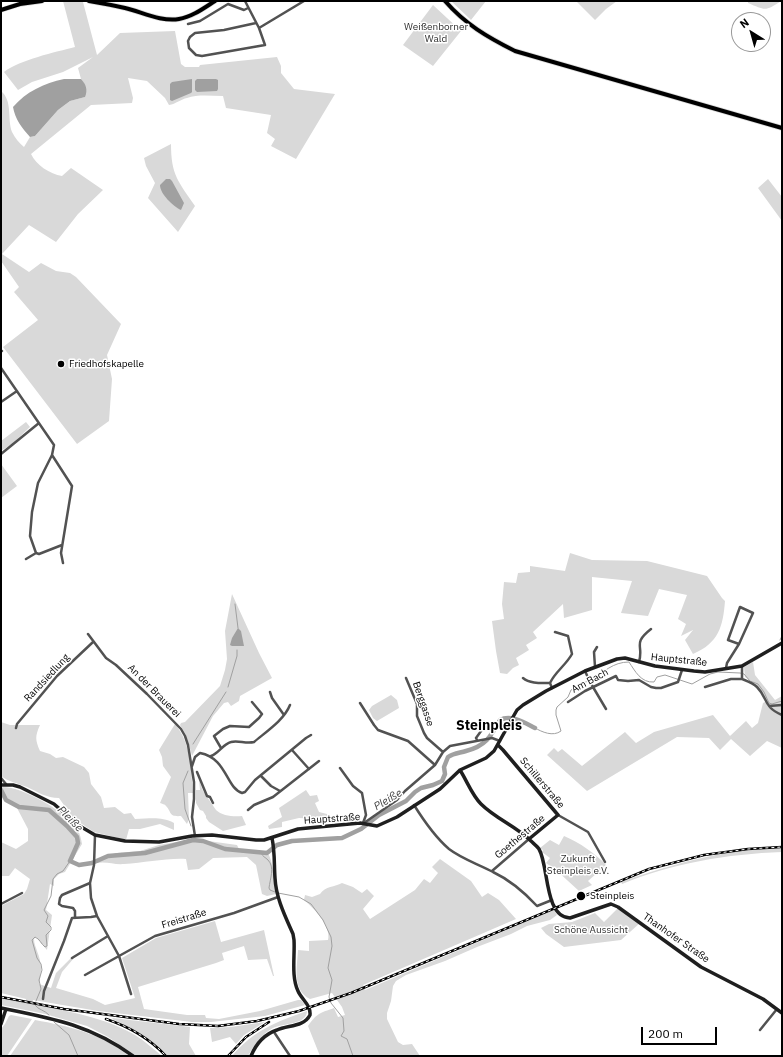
<!DOCTYPE html>
<meta charset="utf-8">
<style>
body{margin:0}
#map{position:relative;width:783px;height:1057px;overflow:hidden;background:#fff;font-family:"IBM Plex Sans",sans-serif}
canvas{display:block}
.frame{position:absolute;inset:0;border:2px solid #000;pointer-events:none}
.north{position:absolute;left:731px;top:12px;width:40px;height:40px;box-sizing:border-box;background:#fff;border:1px solid #999;border-radius:50%;rotate:323deg;font-size:11px;font-weight:700;line-height:16px;text-align:center;color:#000}
.north::after{content:'';display:block;margin:auto;width:14px;height:18px;background:#000;clip-path:polygon(50% 0,100% 100%,50% 72%,0 100%)}
.scale{position:absolute;left:641px;top:1027px;width:76px;height:18px;box-sizing:border-box;border:2px solid #000;border-top:0;padding-left:5px;font-size:12px;line-height:14px;white-space:nowrap;color:#000;-webkit-text-stroke:3px #fff;paint-order:stroke}
</style>
<div id="map">
<canvas width="783" height="1057"></canvas>
<div class="frame"></div>
<div class="north">N</div>
<div class="scale">200 m</div>
</div>
<script>
const g = document.querySelector('canvas').getContext('2d');
g.lineJoin = 'round';
function paint(path, color) { g.fillStyle = color; g.fill(path, 'evenodd'); }
function trace(path, color, width, dash) { g.strokeStyle = color; g.lineWidth = width; g.lineCap = dash ? 'butt' : 'round'; g.setLineDash(dash || []); g.stroke(path); }
function write(font, color, halo, rows, align = 'center') {
  g.font = font + ' "IBM Plex Sans",sans-serif'; g.lineWidth = 3; g.setLineDash([]); g.textBaseline = 'middle'; g.strokeStyle = halo; g.fillStyle = color; for (const [text, x, y, turn = 0] of rows) {
    g.save(); g.translate(x, y); g.rotate((+turn || 0) * Math.PI / 180); g.textAlign = isNaN(turn) ? turn : align; if (halo) g.strokeText(text, 0, 0); g.fillText(text, 0, 0); g.restore();
  }
}
paint(new Path2D(`
 M63 1 83 2 97 55 120 33 175 31 181 64 185 67H199L200 65 277 57 281 66V73L294 89 335 94 296 159 271 146 275 139 267 133 271 115 226 108 223 96C211 96 198 94 187 98 181 99 176 104 169 105L165 98 147 81 128 78 133 98 132 103 91 105 31 154C36 165 50 174 62 176L71 168 103 190 78 214 56 242 29 225 2 254 29 272 41 263 56 271 70 273 76 277 121 324 107 355 112 379 109 421 77 444 3 347 38 320 14 292 19 287 1 261V91C13 101 7 119 12 132 15 138 19 143 24 147L30 137 35 136 58 110 70 101 85 97 84 83 81 79 78 68 93 57 63 72 32 82 18 90 4 72C19 60 56 52 75 47Z
 M451 1H486L471 20Z
 M576 1H617L606 9 595 20Z
 M748 1H781C765 12 765 10 748 3Z
 M433 5 461 31 433 66 403 45Z
 M171 144C171 175 178 181 195 206L178 232 148 198 155 183 146 166 144 158Z
 M768 179 782 197V221L758 188Z
 M26 422 30 427 12 444 1 451V441Z
 M1 464 17 486 1 498Z
 M570 553 592 560 647 561 707 576 722 598 725 601C723 626 719 643 693 654L685 640 693 630 681 636 686 624 678 619 687 595 659 589 648 616 621 613 632 581 592 577V610L564 618 563 604 533 632 537 638 526 645 529 650 516 658 519 665 513 668 507 674 500 673 496 651 492 621 504 619 502 604 504 582 516 583 518 573 530 572V566L565 571Z
 M232 594 259 653 272 678 240 696 239 701 231 706 228 702 224 703 213 716 192 756C189 744 187 735 180 725L181 723 185 722 220 686 225 670 227 659 225 631Z
 M753 662 755 675 775 700 782 696V748L767 741 750 756 731 739 720 750 709 738 677 737 587 791 547 755 554 748 558 752 562 749 582 766 625 732 636 743 654 732 713 715 730 736 746 721 752 728 758 723 763 703 767 701 754 683 745 677 744 667Z
 M391 695 397 700 399 708 377 721 373 718 369 710 372 706Z
 M1 722 10 725H40C35 736 35 740 40 751L50 754 56 758 63 757 84 767 89 773 91 784 101 797 104 808 115 807 124 814 131 813 135 819C150 819 160 816 174 823V830L160 824 140 829H129L126 840 94 832 73 818 59 798C46 798 38 792 27 787 17 783 9 782 1 776Z
 M175 724C191 743 191 769 193 793H188L189 819 187 824 181 816C168 817 172 812 166 806 165 804 162 804 160 803L171 777 163 766 162 757 159 750Z
 M199 780 203 791 216 810C222 816 234 817 242 816L246 825 223 831 209 822 206 818V816L203 811 200 810 196 803V790H200Z
 M1 787C22 786 65 811 77 829 80 833 81 839 82 844L65 872 59 874 54 879V886L50 884 46 910 52 915 47 950 36 937 34 939C34 944 36 947 37 951 42 964 42 971 39 984L51 988 56 973 71 958H74L62 972 56 988 93 999 105 1005 135 998 122 958 156 938 215 921 221 942 264 930 274 976H273L267 959 248 960 244 946 222 953 224 960 216 963 138 987 144 1009 187 1015H205L206 1018 219 1019 260 1011 298 1000H301L305 1005 265 1016 211 1022H192L98 1011 33 1000 32 1004C67 1011 104 1017 135 1035 145 1041 153 1049 162 1056H136L108 1037 87 1026 45 1014 1 1005V998L26 1003V999L1 993V906L24 894 27 889 30 879 15 868 9 876H1V842L16 849 28 841V829L17 808 6 800 1 792Z
 M306 790 310 796 317 795 319 801 315 803 319 812 327 814V816L321 817 319 819 299 818 282 822V827L269 829 268 826 282 817 279 808Z
 M564 836C580 843 595 853 606 865L588 881 592 885 579 891 556 870 546 863 550 858 542 852 543 850 540 848 550 840 559 845Z
 M194 839 237 845 239 849 269 855C274 867 274 881 276 894L267 896 262 894 256 865 247 857 213 858 199 869 188 870 186 859C165 858 145 863 124 864 114 865 107 861 96 863L97 859 116 853 140 851 159 845Z
 M782 849V852C728 854 672 863 622 884L621 882C672 864 727 848 782 849Z
 M440 859 471 881 482 897 488 893 499 900 516 919 363 985 365 990 554 910 557 915 550 920 527 926 511 934 477 947 445 961 406 975 396 981 393 986 391 1001 387 1013V1019L398 1042 403 1045 412 1044 420 1056H320L308 1026C317 1013 320 1013 334 1008L338 1017 345 1015 342 1007 332 993 310 999C292 990 297 968 298 950L309 951V941L328 940C332 927 313 907 304 900L305 895 312 897 320 894C325 886 335 887 342 883L353 887 362 893 367 889 374 896 363 909 370 919 415 890 424 879 430 883 438 873 432 867Z
 M618 908 640 923 621 940 564 947 546 934 541 928 549 924 572 922 595 913 604 922Z
 M307 1011C307 1025 283 1023 273 1028 262 1034 254 1045 248 1056H232C254 1030 276 1022 307 1011Z
 M11 1015 32 1019 7 1056H1V1029L5 1024 9 1016Z
 M113 1018 190 1027 189 1044 196 1056H168C151 1040 134 1029 112 1019Z
 M35 1020C68 1026 103 1034 129 1056H10Z
 M265 1022 244 1035 236 1044 230 1037 212 1042 210 1028 231 1027Z`), '#d9d9d9');
paint(new Path2D(`
 M64 79H81C86 84 88 90 85 97L70 101 58 110 35 136 30 137C22 128 15 119 13 107 26 92 44 83 64 79Z
 M192 79V92L191 93 172 101 170 100V84L172 82Z
 M197 79H216L218 80V89L217 91 197 92 195 90V81Z
 M166 179H170L172 181 184 203 181 210C173 206 160 194 160 185Z
 M238 628 241 631 244 646H232L230 645 232 638Z`), '#a0a0a0');
trace(new Path2D(`
 M235 604 238 628
 M780 640 782 636
 M591 680C604 672 613 662 629 662 635 671 641 683 654 682L657 677 665 675 692 684 710 674 718 672 740 673 744 674 750 681 758 684 764 692 769 703 772 704 782 701
 M228 687 237 656V650
 M535 728C542 732 553 737 561 731L556 715V710L557 707 568 697 571 690 577 686 588 681
 M193 744 226 692
 M188 771 183 783 185 809 191 826
 M261 853C263 857 265 857 268 860 275 867 270 879 269 888L270 890 275 892
 M278 893 299 897 311 904 323 920 331 937 332 946 328 968 332 980 329 997 331 1003 343 1018 344 1031 341 1036 347 1039 353 1056
 M36 1001 41 989 39 980 42 970 41 964 37 958 32 940 35 937C40 939 41 944 45 947L47 946 46 935 51 930V927L46 922 48 916 44 910 51 896 53 879 57 874 63 871 70 861
 M35 1005C38 1010 45 1010 49 1015
 M54 1022 69 1035 78 1056`), '#a0a0a0', 1);
trace(new Path2D(`
 M1 790 6 800 19 807 49 810 67 826 77 837 78 843 70 861 79 865 92 863 108 856 145 853 193 840 203 841 225 849 267 853 277 845 292 841 342 838 361 829 379 815 406 801 415 792 421 788 433 785 442 781 445 774 444 767 448 757C454 753 460 753 466 751 486 746 491 736 500 720 511 714 525 723 535 728`), '#a0a0a0', 4.5);
const primary = new Path2D(`
 M89 1C101 3 113 5 125 8 142 12 161 22 179 19 192 17 204 8 215 1
 M445 1C465 24 487 37 515 51L782 128
 M1 10 20 4 42 1`);
trace(primary, '#dbdbdb', 5.5);
trace(new Path2D(`
 M245 1 259 28 265 45 202 56 196 55 189 48 188 41 190 37 195 33 224 30 256 23
 M188 24 200 21 228 4 244 10 248 8
 M259 28 304 1
 M1 351H2
 M1 368 54 445 52 455 38 483 32 512 30 536 36 553
 M1 402 17 391
 M1 454 39 423
 M52 455 72 486 61 553 63 563
 M26 559 36 553 39 554 62 545
 M88 634 106 658 116 665 147 694 181 729 185 736 188 745 194 782V799L192 817 195 836
 M639 662C644 645 632 644 651 629
 M742 666V679C747 681 753 683 757 687 768 698 763 707 782 715
 M595 667 594 652 597 647
 M726 668 727 663 739 644 753 613 740 607 728 640 739 644
 M585 671 590 682 606 709
 M406 678 417 704V716L424 733 427 738 443 752
 M523 678C530 684 541 683 550 683
 M705 687 731 679H742
 M552 688 550 683C555 672 566 665 572 654L568 636 555 632
 M270 692 272 698 284 715
 M568 702 585 691 616 676 618 680 628 681 639 680 651 687 656 688H661L678 682 682 670
 M360 703 374 725 378 730 408 741 435 765
 M769 706 782 705
 M16 728 17 724 57 676 93 642
 M477 740 476 738 484 727V722
 M221 748 214 736 223 729 230 726 249 727 259 718 262 714 252 702
 M292 750 309 769
 M211 756C219 753 223 744 231 742 238 740 246 744 254 742 267 731 284 720 290 705
 M192 766 195 757 200 753C227 758 226 788 242 793L245 792 255 780 306 738 311 735
 M340 768 353 786 362 793 366 815 363 823
 M197 772 207 796 210 797 213 803
 M261 776 271 786 280 791
 M1 778 6 784
 M414 805C424 821 435 837 449 849 462 859 478 864 493 872 510 880 524 892 537 906L552 900
 M248 810 254 805 273 797 319 761
 M558 815 588 832 605 862
 M364 823 397 800 405 791 435 765 443 752 450 746 487 739 492 738 500 741
 M95 835 94 865 90 883 91 898 97 916 119 956 155 936 234 913 278 897
 M492 871 529 839
 M1 904 22 893
 M75 918V911L73 908 62 906 59 904 60 898 62 895 90 883
 M72 958 108 936
 M85 975 119 956 131 994
 M43 999 44 991 64 941 72 918 91 917 97 916
 M760 1030 777 1009
 M274 1032 290 1056`), '#525252', 2.5);
trace(new Path2D(`
 M498 745 503 750 558 815 529 839
 M460 770C467 781 472 795 481 804 496 819 516 826 531 841 533 843 537 846 539 849 549 866 544 917 570 918L611 904 618 907 701 967 763 999 782 1013
 M1 785H13L20 787 54 804 78 825 95 835 125 841 159 842 192 836 212 835 256 840H264L298 829 308 828 360 823 377 826 397 817 440 789 460 770 486 758 494 751 513 717 517 710 523 705 546 691 585 671 617 659 625 658 655 666 694 671 705 672 742 666 782 643
 M1 1008C51 1018 91 1025 133 1056
 M1 1024 6 1009
 M251 1056C256 1044 265 1034 277 1030 288 1025 304 1027 310 1015 311 1005 302 1000 298 991 291 976 295 956 294 940L293 934C285 916 276 898 275 878 274 865 275 852 272 838`), '#1f1f1f', 3.5);
trace(primary, '#000', 4);
const rail = new Path2D(`
 M1 997 64 1009 179 1024 218 1026 257 1021 299 1011 351 993 649 869 704 855 748 849 782 847
 M106 1019C130 1027 149 1038 166 1056
 M228 1056 246 1037 269 1022`);
trace(rail, '#000', 2.5);
trace(rail, '#fff', 1, [3]);
for (const [x, y, r, color] of [
 [61,364,4,"#000"],
 [581,896,5,"#000"]
]) { const dot = new Path2D(); dot.arc(x, y, r, 0, 2 * Math.PI); g.fillStyle = color; g.fill(dot); trace(dot, '#fff', 1.5); }
write('10px', '#303030', '#fff', [
 ["Weißenborner",436,27],
 ["Wald",436,39],
 ["Zukunft",578,859],
 ["Steinpleis e.V.",578,871],
 ["Schöne Aussicht",591,930]
]);
write('10px', '#000', '#fff', [
 ["Friedhofskapelle",69,364],
 ["Steinpleis",590,896]
], 'left');
write('10px', '#000', '#fff', [
 ["Hauptstraße",679,660,6],
 ["Randsiedlung",47,678,-47],
 ["Am Bach",590,681,-28],
 ["An der Brauerei",154,691,45],
 ["Berggasse",423,704,71],
 ["Schillerstraße",542,783,50],
 ["Hauptstraße",332,819,-4],
 ["Goethestraße",520,837,-40],
 ["Freistraße",184,919,-17],
 ["Thanhofer Straße",676,938,35]
]);
write('italic 11px', '#414141', '#fff', [
 ["Pleiße",388,800,-31],
 ["Pleiße",70,819,46]
]);
write('bold 14px', '#000', '#fff', [
 ["Steinpleis",489,726]
]);
</script>
